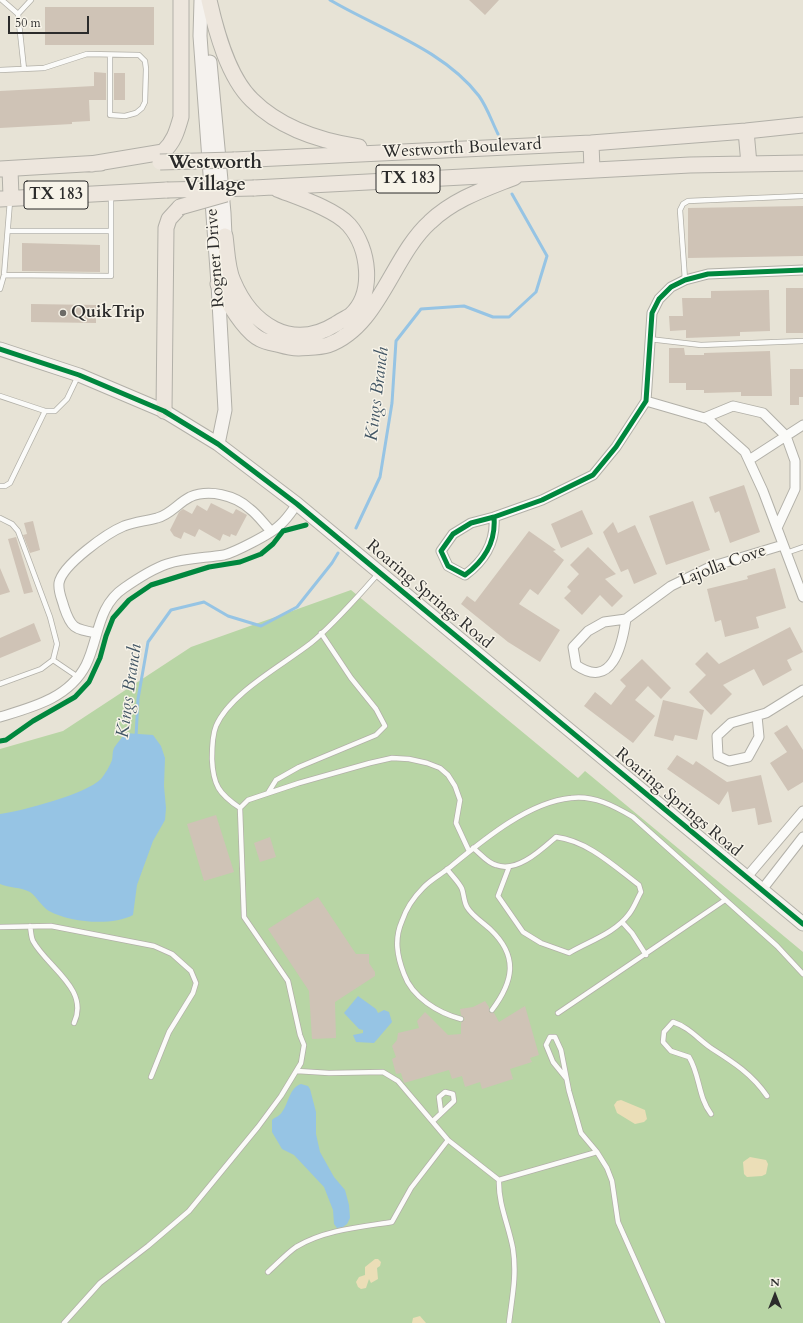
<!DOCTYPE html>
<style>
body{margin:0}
#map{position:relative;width:803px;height:1323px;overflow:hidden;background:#e7e3d6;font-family:Cardo,serif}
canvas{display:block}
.north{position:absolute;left:755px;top:1275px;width:40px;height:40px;-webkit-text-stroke:3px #f7f3e8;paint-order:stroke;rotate:0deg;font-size:11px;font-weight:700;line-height:16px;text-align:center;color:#2b2b2b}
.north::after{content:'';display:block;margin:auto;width:14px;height:18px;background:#2b2b2b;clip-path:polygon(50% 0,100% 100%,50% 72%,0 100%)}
.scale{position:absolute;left:8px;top:16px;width:81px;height:18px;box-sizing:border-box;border:2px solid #2b2b2b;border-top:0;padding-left:5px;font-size:12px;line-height:14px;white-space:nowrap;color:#2b2b2b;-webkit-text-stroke:3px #f7f3e8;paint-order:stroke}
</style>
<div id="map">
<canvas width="803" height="1323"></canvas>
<div class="north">N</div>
<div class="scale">50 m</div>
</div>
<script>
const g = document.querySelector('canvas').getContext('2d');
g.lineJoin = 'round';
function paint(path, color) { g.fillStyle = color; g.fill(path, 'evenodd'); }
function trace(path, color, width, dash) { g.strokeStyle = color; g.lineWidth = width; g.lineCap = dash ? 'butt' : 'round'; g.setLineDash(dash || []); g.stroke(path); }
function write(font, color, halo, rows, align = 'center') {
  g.font = font + ' Cardo,serif'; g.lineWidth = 3; g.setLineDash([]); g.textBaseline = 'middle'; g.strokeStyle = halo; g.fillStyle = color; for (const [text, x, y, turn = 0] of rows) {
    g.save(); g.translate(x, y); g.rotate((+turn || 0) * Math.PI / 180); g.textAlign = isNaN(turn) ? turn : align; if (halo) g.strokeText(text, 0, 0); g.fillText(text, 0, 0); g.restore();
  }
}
paint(new Path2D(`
 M351 590 578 778 585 771 803 952V1323H0V749L63 731 191 647Z`), '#b8d5a5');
paint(new Path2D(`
 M621 1100 645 1110 647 1119 644 1122 635 1124 617 1113 614 1105 617 1101Z
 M750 1157 766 1160 768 1164 766 1174 762 1176 747 1177 744 1174 743 1162Z
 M375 1259H378L381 1262 380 1266 377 1268 378 1279 371 1283 369 1279 366 1288 361 1289 358 1287 356 1282 359 1277 365 1275V1267Z
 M420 1316 426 1323H412L413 1318Z`), '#ebdeb7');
paint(new Path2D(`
 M125 733 153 735 161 746 165 758 164 786 166 808 165 820 153 841 137 885 133 915C112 926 71 923 49 911 42 907 37 897 30 892 21 887 9 888 0 884V814C22 811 86 794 101 779 105 774 110 766 112 760 113 756 112 752 114 748 117 743 122 738 125 733Z
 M358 996 376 1009 378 1013 384 1010 389 1012 392 1022 374 1043 356 1042 353 1035 363 1033V1030L359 1029 344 1013Z
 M301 1084 308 1086 310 1089 316 1112V1134L320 1152 334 1177 345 1190 349 1205 350 1218 347 1224 343 1227 337 1228 334 1224 333 1210 324 1187 294 1155 282 1149 272 1132V1120C275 1117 280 1116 282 1112 289 1103 289 1088 301 1084Z`), '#96c4e4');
trace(new Path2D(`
 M330 0C379 29 443 49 479 96 487 107 492 122 498 134
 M356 528 380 477 392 403 396 341 421 309 464 306 493 317H509L536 292 547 256 512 194
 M136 737 138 699 148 642 171 610 204 602 228 616 261 626 297 607 332 563 338 553`), '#96c4e4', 3);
paint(new Path2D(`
 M469 0H499L485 15Z
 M45 7H154V45H45Z
 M94 72 106 73V100H89L90 121 72 122V124L0 128V91L94 86Z
 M114 73H125V100H114Z
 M803 206V256L688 258V208Z
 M22 243 100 245V272L22 271Z
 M786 288H803V333H786Z
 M769 290 770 331 740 332V336L686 338V330L670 331 669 316H683L682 298H711V291Z
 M31 304 96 305V323L31 322Z
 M669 348H684L685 355H704V353L770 351 772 396H741V392L704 393V390H686V383H669Z
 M790 369H803V397H799V405H790Z
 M744 485 760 532 730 543 719 511 715 513 709 497Z
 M693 501 710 550 666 565 649 516Z
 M211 503 233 514 236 509 247 515 236 536 231 534 230 537 223 534 220 541 199 529 195 537 184 532 181 539 174 536 170 530 179 512 183 509 192 514 197 505 207 511Z
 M582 510 593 534 561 548 551 524Z
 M33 521 40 550 30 553 23 535 27 534 24 523Z
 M613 522 618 533 635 525 657 574 634 584 628 569 621 572 603 532Z
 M529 531 556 550 553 551 564 560 538 595 530 589 519 604 560 630 540 662 508 642 461 604 467 596 475 602Z
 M16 537 33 592 24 594 8 539Z
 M588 547 616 574 605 579 623 596 612 607 600 595 582 615 564 598 571 591 567 587 579 574 570 565Z
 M0 568 10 592 0 595Z
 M775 568 786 608 756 617 759 628 725 637 721 620 715 622 707 589 748 579 747 576Z
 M34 623 41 641 0 658V638Z
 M790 627 803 652 787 660 792 670 763 686 754 669 723 685 732 694 711 715 689 692 706 675 695 664 707 652 719 664Z
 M642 659 671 688 661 699 648 686 635 700 655 716 633 743 584 706 595 692 611 705 626 686 620 680Z
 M663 700 704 710 697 740 675 735 673 741 654 736Z
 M787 725 803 750V782L788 791 770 763 787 752 774 733Z
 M677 755 693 765 696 761 727 782 761 775 772 822 758 825 755 808 732 812 728 791 719 805 667 769Z
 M216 815 234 872 204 881 187 824Z
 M270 837 276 857 260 862 254 843Z
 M318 897 356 954H369V963L375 972V976L335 1002 336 1038 312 1039 309 991 268 929Z
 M485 1001 489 1007V1012L494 1013 499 1022 525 1006 539 1055 530 1058 532 1062 510 1069 513 1079 482 1089 480 1082 465 1087 462 1076 452 1079 449 1070 404 1083 401 1073 396 1074 392 1059 396 1057 392 1046 397 1040 398 1033 419 1028 417 1021 425 1012 448 1035 461 1034V1023L465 1019 461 1015 460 1009 473 1007Z`), '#cfc3b6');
const lane = new Path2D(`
 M2 0 18 14 24 69
 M18 14 31 0
 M0 70 44 68 87 54 139 55 145 61 146 69 145 102 142 108 136 113 125 116 110 115V55
 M8 231H111
 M4 275 111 276V195
 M685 280 680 210 683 204 688 201 803 196
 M0 289 4 275 10 201
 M649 339 701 345 803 341
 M0 396 45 411H55L67 399 78 376
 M0 486H5L10 483 45 411
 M0 518 12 524 18 531 50 617 57 644 53 660 41 669 0 684
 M786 553 803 547
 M53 660 78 677
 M268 793 276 780 299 767 376 735 385 726 376 709 351 678 321 633
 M240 808C219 794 213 785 212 759 212 749 212 736 216 726 230 693 283 665 311 643 335 623 357 597 378 574
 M473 848C480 853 487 863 496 865 517 873 541 850 556 837 588 841 614 866 639 885L641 892C637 899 634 908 629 914 614 934 589 941 569 953L541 943 523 932 498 896 509 867
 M447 869C452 876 459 882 462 889 464 895 464 902 467 907 472 916 484 923 491 930 519 957 513 982 492 1010
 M622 922 632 933 646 955
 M30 926C31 931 31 937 33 941 47 967 90 989 74 1023
 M0 927 51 926 154 946 172 954 191 971 196 983 193 993 169 1032 151 1077
 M558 1013 725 900
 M461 1019C438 1013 412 997 404 974 397 956 394 939 402 921 406 909 414 897 423 888 430 880 440 875 449 868 482 841 528 802 571 798 594 795 614 806 633 817L777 946 803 974
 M297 1071 329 1073 383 1072 398 1081 448 1140
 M566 1078 553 1062 546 1045 550 1037H555L561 1050 569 1091 581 1133 597 1152 607 1168 612 1181 618 1222 663 1323
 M711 1114C698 1097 700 1075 689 1057L671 1051 663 1042 664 1032 673 1022C689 1027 698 1039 711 1048 733 1062 752 1074 767 1096
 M433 1121 454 1101 453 1094 445 1092 439 1097 441 1112
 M268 1272C277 1264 286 1254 296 1247 324 1230 360 1227 392 1222L411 1188 448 1140 499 1180
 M64 1323 100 1283 148 1246 189 1211 258 1127 281 1096 301 1063 304 1045 300 1035 288 981 244 917 240 808 248 800 299 783 370 763 392 758 409 759 427 763 440 768 448 775 455 786 460 800 456 823 469 851
 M509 1323C512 1297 517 1276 513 1249 509 1226 498 1204 499 1180L597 1152`);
const street = new Path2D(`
 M646 401 708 419 745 452 763 491 803 597
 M704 418 733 406 763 413 786 436 795 461V489L777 528
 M749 460 803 425
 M494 517C496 542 484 561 465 575L448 566 441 551 453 534 471 523 494 517 542 500 593 475 616 447 646 401 652 313 659 299 671 287 685 280 708 274 803 270
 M626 619C622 646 612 690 576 665L573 647 588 631 604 622 626 619 671 586 710 567 783 545
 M96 633C74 629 71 628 64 607 62 599 58 592 59 583 62 565 107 533 124 526 135 522 146 521 157 518 170 515 178 503 190 497 209 489 235 495 250 509 258 515 264 524 271 531
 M757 716 759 737 748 757 729 761 718 756 717 736 731 723 766 713 803 690
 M0 717C33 707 69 698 86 665 99 639 97 606 124 588 137 579 152 569 167 564 185 558 205 558 224 555 235 552 271 534 280 525 287 519 292 511 297 504
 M746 878 803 811
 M761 891 803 837`);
const secondary = new Path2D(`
 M201 0 200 36 218 284 225 410 218 444
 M210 62 224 213 225 236
 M0 349 79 375 164 411 218 444 297 504 803 924`);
const primary = new Path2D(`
 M209 0C216 31 228 77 252 100 280 128 320 141 359 147
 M746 131 749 164
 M591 143 592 170
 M234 160 591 143 746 131 803 125
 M91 164 163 152C174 142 177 131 181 117V0
 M0 169 101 163
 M10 169 11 197
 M254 188 690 165 803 163
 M0 199 167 190
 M225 236C227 250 227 268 233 281 251 324 291 352 336 324 340 321 347 318 351 315 375 293 369 248 349 225 335 209 297 197 277 189
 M218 284C226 299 245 332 260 339 265 342 272 343 277 344 284 346 290 348 298 348 307 347 319 348 328 345 379 327 392 256 430 222 454 199 485 189 515 177
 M164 411 166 228 169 219 180 207`);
trace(lane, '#b2b0a8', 6);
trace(street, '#b2b0a8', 11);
trace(secondary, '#b2b0a8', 15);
trace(primary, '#b2b0a8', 17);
trace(lane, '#fbfbf9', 4.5);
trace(street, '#fbfbf9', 9);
trace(secondary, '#f5f2ee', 13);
trace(primary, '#ede6dd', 15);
const primaryBridge = new Path2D(`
 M160 162 234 160
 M167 190 254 188
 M180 207 226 194`);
trace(primaryBridge, '#b2b0a8', 17, []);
trace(primaryBridge, '#ede6dd', 15);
trace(new Path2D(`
 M0 349 79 375 164 411 218 444 297 504 803 924
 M494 517C496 542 484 561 465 575L448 566 441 551 453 534 471 523 494 517 542 500 593 475 616 447 646 401 652 313 659 299 671 287 685 280 708 274 803 270
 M0 741 6 740 33 721 75 697 89 682 100 658 106 636 113 618 129 600 151 585 209 567 240 562 261 554 273 544 283 531 306 525`), '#00873e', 5);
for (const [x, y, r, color] of [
 [63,313,4,"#6d6b67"]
]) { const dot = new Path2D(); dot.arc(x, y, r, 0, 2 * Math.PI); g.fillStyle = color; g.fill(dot); trace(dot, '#f7f3e8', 1.5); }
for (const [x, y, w] of [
 [408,179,64],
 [56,195,64]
]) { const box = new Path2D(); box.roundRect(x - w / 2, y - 14, w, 28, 3); g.fillStyle = '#f7f3e8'; g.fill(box); trace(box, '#2b2b2b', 1); }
write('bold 16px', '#2b2b2b', null, [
 ["TX 183",408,179],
 ["TX 183",56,195]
]);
write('17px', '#2b2b2b', '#f7f3e8', [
 ["Westworth Boulevard",462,149,-3],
 ["Rogner Drive",216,258,-94],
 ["Lajolla Cove",723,566,-20],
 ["Roaring Springs Road",429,595,40],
 ["Roaring Springs Road",678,803,40]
]);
write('bold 17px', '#2b2b2b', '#f7f3e8', [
 ["QuikTrip",71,313]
], 'left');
write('italic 18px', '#415564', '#f7f3e8', [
 ["Kings Branch",378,394,-83],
 ["Kings Branch",130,691,-82]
]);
write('bold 19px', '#2b2b2b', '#f7f3e8', [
 ["Westworth",215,164],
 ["Village",215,186]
]);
</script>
